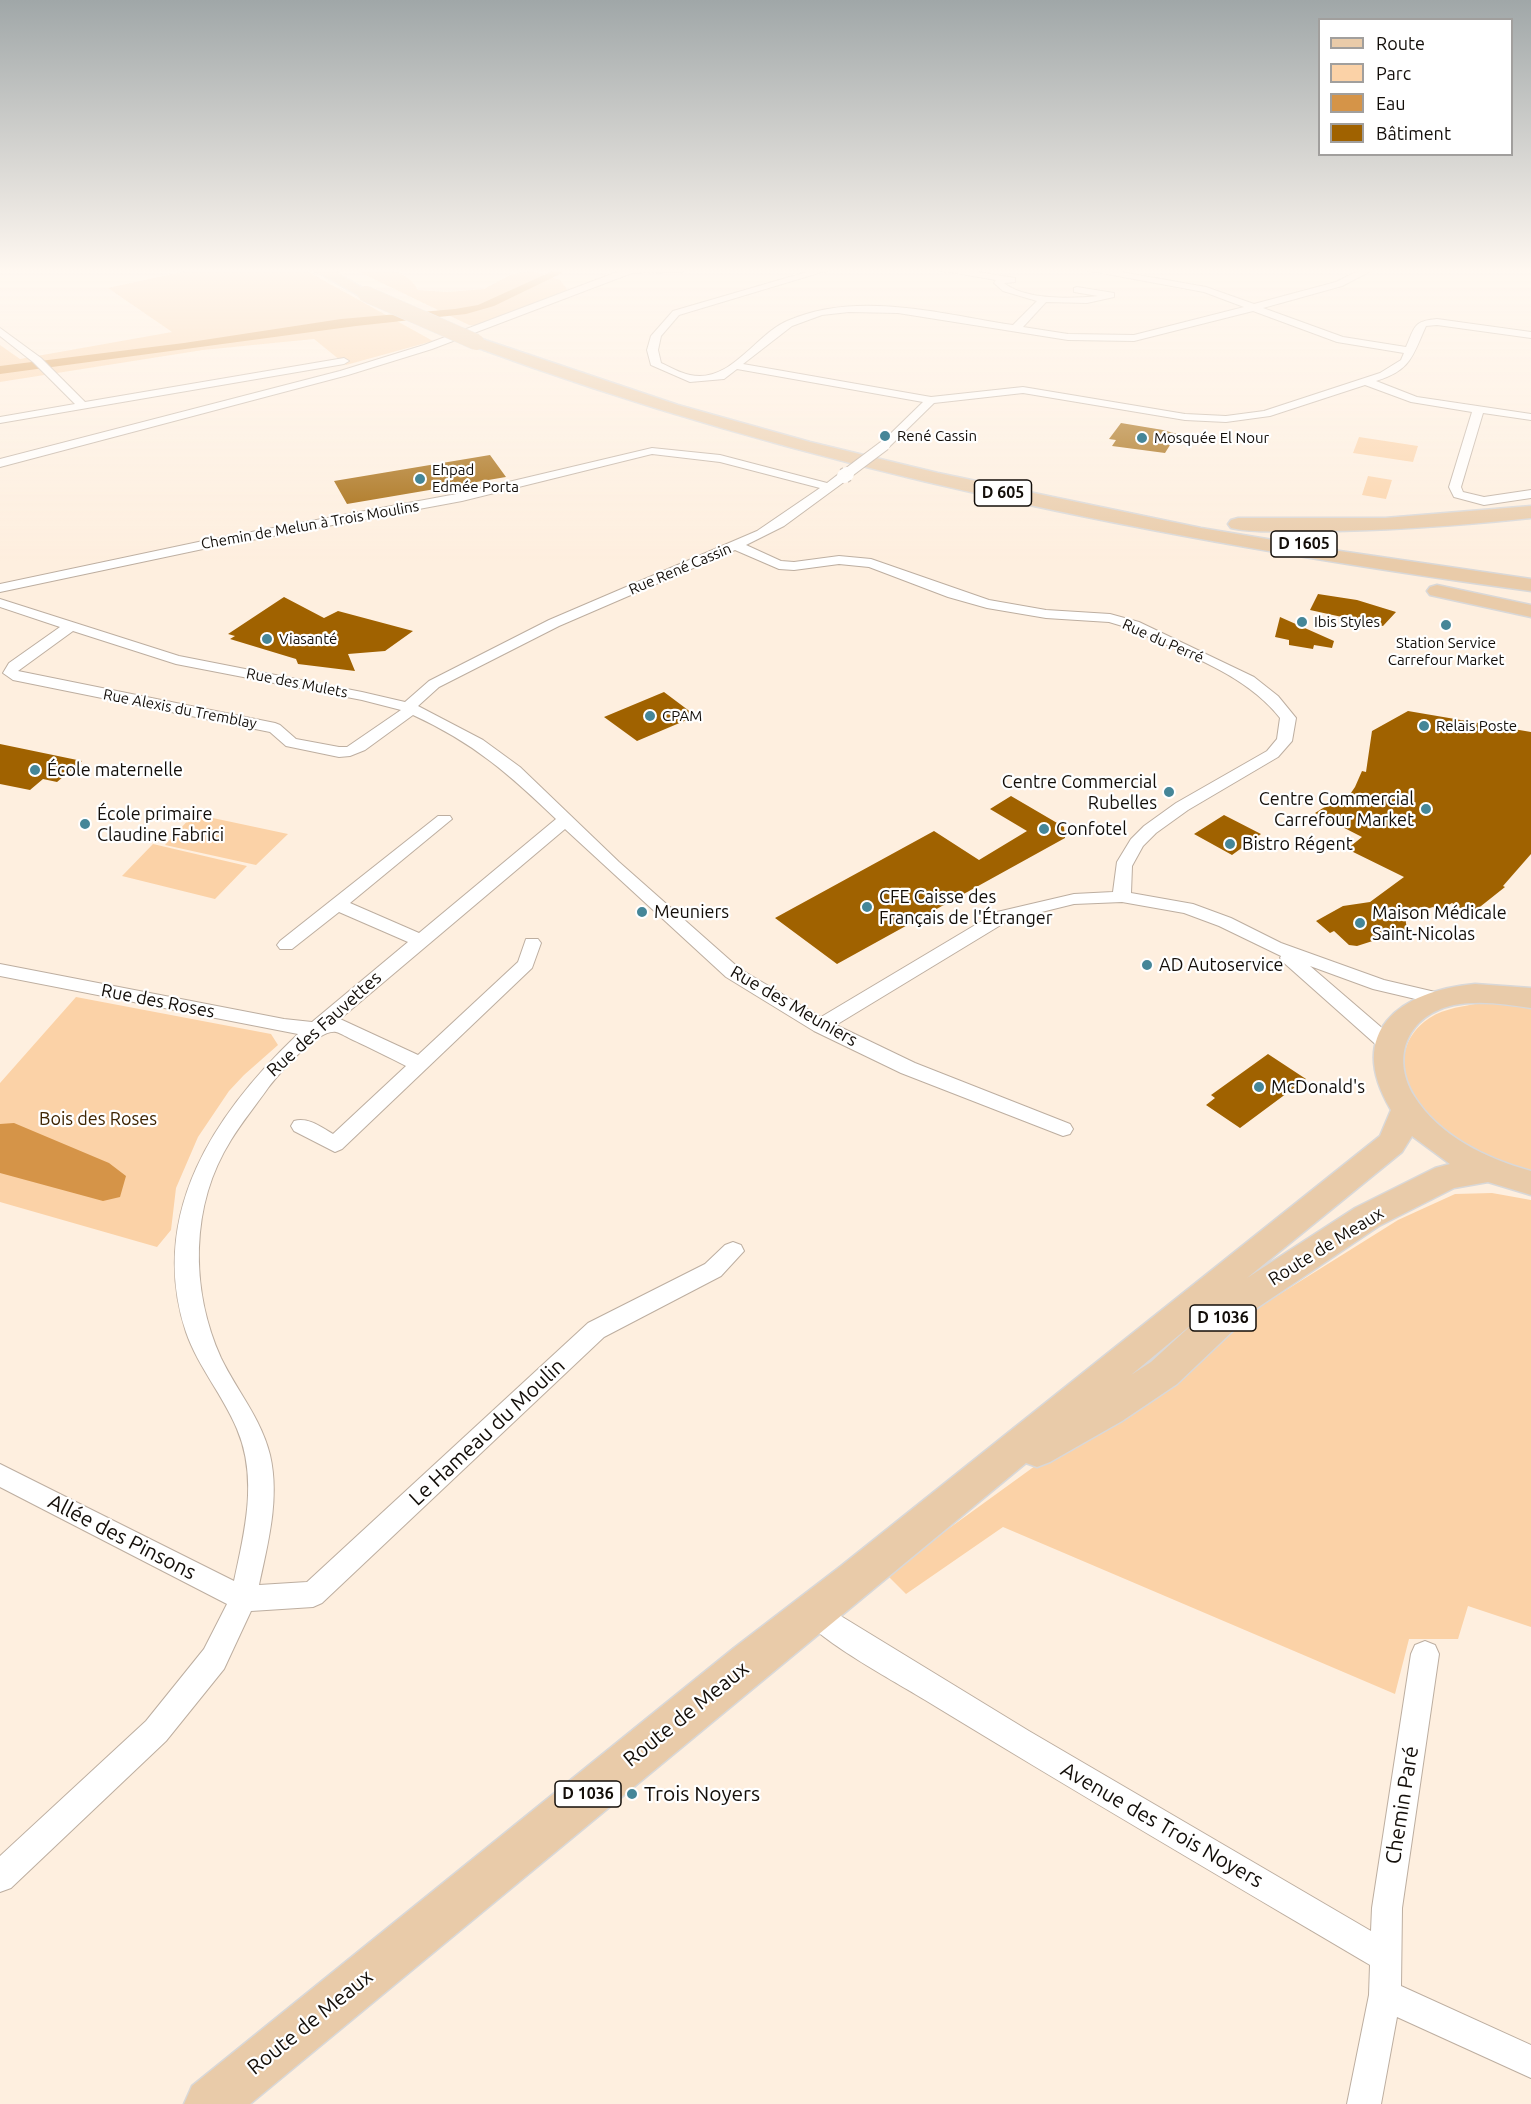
<!DOCTYPE html>
<meta charset="utf-8">
<style>
body{margin:0}
#map{position:relative;width:1531px;height:2104px;overflow:hidden;background:#feefdf;font-family:Ubuntu,sans-serif}
canvas{display:block}
.legend{position:absolute;left:1318px;top:18px;width:195px;height:138px;box-sizing:border-box;background:#fff;border:2px solid #a19f9d;margin:0;padding:8px 10px;list-style:none;font-size:18px;color:#130e09}
.legend li{display:flex;align-items:center;gap:12px;height:30px}
.legend b{width:30px;border:2px solid #a19f9d}
</style>
<div id="map">
<canvas width="1531" height="2104"></canvas>
<ul class="legend">
<li><b style="height:8px;background:#e9cba9"></b>Route</li>
<li><b style="height:16px;background:#fbd2a7"></b>Parc</li>
<li><b style="height:16px;background:#d59448"></b>Eau</li>
<li><b style="height:16px;background:#a06200"></b>Bâtiment</li>
</ul>
</div>
<script>
const g = document.querySelector('canvas').getContext('2d');
g.lineJoin = 'round';
function paint(path, color) { g.fillStyle = color; g.fill(path, 'evenodd'); }
function trace(path, color, width, dash) { g.strokeStyle = color; g.lineWidth = width; g.lineCap = dash ? 'butt' : 'round'; g.setLineDash(dash || []); g.stroke(path); }
function write(font, color, halo, rows, align = 'center') {
  g.font = font + ' Ubuntu,sans-serif'; g.lineWidth = 4.5; g.setLineDash([]); g.textBaseline = 'middle'; g.strokeStyle = halo; g.fillStyle = color; for (const [text, x, y, turn = 0] of rows) {
    g.save(); g.translate(x, y); g.rotate((+turn || 0) * Math.PI / 180); g.textAlign = isNaN(turn) ? turn : align; if (halo) g.strokeText(text, 0, 0); g.fillText(text, 0, 0); g.restore();
  }
}
paint(new Path2D(`
 M195 269H303L433 341 346 365 314 339 203 350 0 382V345L20 359 172 332 108 288Z
 M353 269C376 269 406 266 418 290L447 292 484 289 512 274 532 271 560 280 569 292 480 326 469 325Z
 M1359 437 1418 446 1413 462 1353 453Z
 M1368 476 1392 480 1386 499 1362 495Z
 M194 814 288 834 256 865 165 845Z
 M153 844 247 866 215 899 122 876Z
 M76 997 271 1034 278 1045 244 1075 229 1091 198 1137 176 1188 171 1230 157 1247 0 1202V1083Z
 M1475 1004H1508L1531 1008V1173C1498 1163 1467 1150 1441 1128 1409 1102 1386 1053 1424 1022 1438 1010 1458 1007 1475 1004Z
 M1492 1193 1531 1200V1627L1468 1606 1458 1639H1409L1395 1694 1003 1527 906 1594 886 1574 1046 1458 1090 1436 1259 1307 1398 1220 1455 1194Z`), '#fbd2a7');
paint(new Path2D(`
 M555 270H564L560 274 494 306 466 314 356 326 0 374V366L184 343 341 319 455 309 478 305Z
 M14 1123 109 1163 126 1176 120 1197 103 1201 0 1173V1124Z`), '#d59448');
paint(new Path2D(`
 M1121 423 1163 430 1177 434 1165 453 1112 446 1116 440 1109 439Z
 M490 455 506 477 347 504 334 481Z
 M1318 594 1357 600 1396 612 1383 626 1310 610Z
 M284 597 324 618 338 611 413 631 385 651 348 654 355 671 298 664 296 659 230 639 235 636 228 634Z
 M1280 617 1334 641 1332 648 1314 645 1313 649 1289 645V640L1275 637Z
 M664 692 696 716 637 741 604 717Z
 M1408 711 1531 732V854L1503 886 1505 887 1471 914 1452 903 1440 910 1433 907 1405 916 1407 930 1357 946 1349 945 1334 931 1330 933 1316 921 1343 906 1370 902 1404 877 1347 849 1362 837 1315 813 1336 800 1344 803 1355 787 1362 771 1366 772 1372 731Z
 M0 744 82 761 57 782 43 779 30 790 0 784Z
 M1011 796 1064 827 1065 838 837 964 775 918 934 831 979 860 1027 831 990 809Z
 M1224 815 1261 834 1232 855 1194 834Z
 M1268 1054 1306 1079 1240 1128 1206 1105 1215 1098 1211 1095Z`), '#a06200');
const street = new Path2D(`
 M685 269 681 272 632 273 432 349 348 375 0 467V459L340 371 424 345 617 272 616 269Z
 M817 269H832L679 315 661 336 658 350 661 363C670 367 680 373 690 375 730 384 755 335 787 321 857 290 940 314 1013 325L1037 301 1003 291 994 283 996 280 933 269H958L1015 278V282L1004 283C1025 300 1072 299 1098 296L1074 292V288L1077 287 1114 293V297L1087 303 1046 302 1023 327 1068 334 1134 335 1244 307 1204 292 1080 269H1104L1206 287 1254 304 1336 282 1362 269H1375L1342 286 1263 308 1343 337 1406 347C1415 327 1413 321 1437 319L1531 332V338L1437 325 1426 326C1412 357 1411 370 1376 381L1417 397 1531 414V420L1483 413 1461 487 1463 492 1484 497 1531 490V498L1484 505 1454 497 1449 487 1472 412 1411 402 1365 385 1270 416 1226 422 1185 420 1023 393 934 403 889 447 885 448 879 445 881 443 923 402 737 369 724 379 690 382 651 365 647 350 651 336 673 311ZM1253 311 1337 342 1404 353 1401 360 1380 373 1264 411 1226 416 1185 414 1023 387 931 397 743 364 792 326 822 315 849 312 898 313 1068 340 1134 341Z
 M0 328 41 358 85 402 344 358 349 361 344 364 0 423V417L75 404 33 362 0 336Z
 M652 448 720 455 827 483 840 473H848V479L784 526 746 545 781 561 794 562 839 556 871 559 989 600 1046 610 1110 614 1139 622 1254 677 1278 696 1296 718 1292 741 1278 757 1188 810 1156 833 1143 846 1132 866 1131 893 1193 904 1231 918 1281 943 1384 980 1448 995 1450 999 1448 1003 1441 1005 1373 989 1310 966 1396 1040 1399 1045 1396 1050 1389 1052 1382 1050 1283 962 1280 958 1281 956 1219 926 1184 913 1122 902 1074 904 1009 920 836 1025 915 1063 1070 1124 1073 1129 1070 1134 1063 1136 901 1073 814 1031 726 977 565 829 340 1019 418 1055 518 962 526 939H538L541 943 532 968 342 1149 335 1152 294 1131 291 1126 294 1121C308 1117 321 1127 333 1134L406 1066C388 1057 371 1048 353 1040 348 1038 341 1033 336 1032 317 1029 279 1074 268 1088 256 1105 242 1122 231 1140 190 1205 190 1289 221 1358 237 1391 261 1418 270 1455 280 1498 268 1543 259 1585L307 1582 588 1323 705 1264 725 1245 733 1242 741 1245 744 1251 721 1276 604 1337 322 1603 313 1607 251 1611 224 1669 166 1741 11 1888 0 1892V1856L146 1721 204 1649 227 1604 0 1487V1464L234 1581C245 1531 258 1478 237 1429 223 1395 198 1367 186 1332 147 1213 216 1112 298 1034L0 976V964L284 1019 312 1022 408 942 339 912 292 949H280L277 945 280 941 438 816H450L452 819 350 903 419 933 556 819C509 774 474 743 413 715L365 750 350 756 339 757 286 746 270 732 13 680 3 673 9 663 60 627 0 607V599L179 656 362 692 405 702 429 681 549 620 757 531 820 488 720 462 652 454 462 501 203 549 0 592V584L203 541 462 493ZM735 550 779 569 794 570 839 564 869 567 948 597 987 608 1046 618 1109 622 1129 628C1180 652 1245 673 1280 718L1277 739 1267 751 1176 803 1144 826 1131 839 1117 862 1113 892 1074 894 997 912 821 1017 740 969 619 862 520 767 483 740 418 706 439 687 559 626ZM73 631 176 664 362 700 401 710 347 747H339L296 739 280 725 275 723 18 671Z
 M813 1599 1029 1731 1371 1931 1372 1908 1411 1654 1415 1645 1425 1641 1435 1645 1439 1654 1402 1908 1401 1986 1531 2045V2078L1397 2017 1381 2104H1347L1369 1995 1370 1965C1221 1877 1072 1790 925 1700 898 1683 811 1637 800 1612L803 1603Z`);
const primary = new Path2D(`
 M312 269H330L373 294 366 298 361 297Z
 M476 337 678 405 810 442 938 473 1201 528 1333 550 1531 579V591C1171 542 812 472 470 345L468 342 470 339Z
 M1531 506V518C1454 526 1377 532 1300 531 1278 531 1253 533 1231 528L1228 524 1231 520 1238 518H1385Z
 M1437 585 1531 605V617L1430 595 1427 591 1430 587Z
 M1475 984 1531 988V1008C1506 1004 1479 1000 1454 1005 1408 1015 1390 1056 1414 1096 1439 1136 1487 1159 1531 1171V1195L1488 1182 1454 1188 1379 1226 1257 1308 1177 1384 1122 1421 1050 1462 1037 1467 1026 1463 250 2104H184L192 2086 734 1648 841 1566 1380 1136 1391 1110C1345 1032 1399 991 1475 984ZM1412 1136 1450 1164 1435 1168 1355 1208 1247 1278 1402 1152ZM1197 1320 1151 1362 1131 1375Z`);
trace(street, '#bdaea0', 2);
trace(primary, '#d9d8d8', 3);
paint(street, '#fff');
paint(primary, '#e9cba9');
const streetBridgeFar1 = new Path2D(`
 M845 475 885 445`);
const streetBridge = new Path2D(`
 M844 476 847 474`);
const primaryBridge = new Path2D(`
 M366 294 476 342`);
trace(streetBridgeFar1, '#bdaea0', 12, []);
trace(streetBridge, '#bdaea0', 16, []);
trace(primaryBridge, '#d9d8d8', 17, []);
trace(streetBridgeFar1, '#fff', 10);
trace(streetBridge, '#fff', 14);
trace(primaryBridge, '#e9cba9', 16);
const sky = g.createLinearGradient(0, 0, 0, 564);
sky.addColorStop(0, '#a0a7a8');
sky.addColorStop(0.48, '#fff8f1');
sky.addColorStop(1, '#fff8f100');
g.fillStyle = sky;
g.fillRect(0, 0, 1531, 564);
for (const [x, y, r, color] of [
 [885,436,6,"#458698"],
 [1142,438,6,"#458698"],
 [420,479,6,"#458698"],
 [1302,622,6,"#458698"],
 [1446,625,6,"#458698"],
 [267,639,6,"#458698"],
 [650,716,6,"#458698"],
 [1424,726,6,"#458698"],
 [35,770,6,"#458698"],
 [1169,792,6,"#458698"],
 [1426,809,6,"#458698"],
 [85,824,6,"#458698"],
 [1044,829,6,"#458698"],
 [1230,844,6,"#458698"],
 [867,907,6,"#458698"],
 [642,912,6,"#458698"],
 [1360,923,6,"#458698"],
 [1147,965,6,"#458698"],
 [1259,1087,6,"#458698"],
 [632,1794,6,"#458698"]
]) { const dot = new Path2D(); dot.arc(x, y, r, 0, 2 * Math.PI); g.fillStyle = color; g.fill(dot); trace(dot, '#fff', 2); }
write('15px', '#130e09', '#fff', [
 ["René Cassin",897,436],
 ["Mosquée El Nour",1154,438],
 ["Ehpad",432,470],
 ["Edmée Porta",432,487],
 ["Ibis Styles",1314,622],
 ["Viasanté",279,639],
 ["Station Service",1446,643,"center"],
 ["Carrefour Market",1446,660,"center"],
 ["CPAM",662,716],
 ["Relais Poste",1436,726]
], 'left');
write('15px', '#130e09', '#fff', [
 ["Chemin de Melun à Trois Moulins",310,525,-10],
 ["Rue René Cassin",680,569,-23],
 ["Rue du Perré",1163,641,24],
 ["Rue des Mulets",297,683,11],
 ["Rue Alexis du Tremblay",180,709,11]
]);
for (const [x, y, w] of [
 [1003,493,57],
 [1304,544,66],
 [1223,1318,66],
 [588,1794,66]
]) { const box = new Path2D(); box.roundRect(x - w / 2, y - 13, w, 26, 4.5); g.fillStyle = '#fff'; g.fill(box); trace(box, '#130e09', 1.5); }
write('bold 16px', '#130e09', null, [
 ["D 605",1003,493],
 ["D 1605",1304,544],
 ["D 1036",1223,1318],
 ["D 1036",588,1794]
]);
write('18px', '#130e09', '#fff', [
 ["École maternelle",47,770],
 ["Centre Commercial",1157,782,"right"],
 ["Rubelles",1157,803,"right"],
 ["Centre Commercial",1414,799,"right"],
 ["Carrefour Market",1414,820,"right"],
 ["École primaire",97,814],
 ["Claudine Fabrici",97,835],
 ["Confotel",1056,829],
 ["Bistro Régent",1242,844],
 ["CFE Caisse des",879,897],
 ["Français de l'Étranger",879,918],
 ["Meuniers",654,912],
 ["Maison Médicale",1372,913],
 ["Saint-Nicolas",1372,934],
 ["AD Autoservice",1159,965],
 ["McDonald's",1271,1087]
], 'left');
write('18px', '#130e09', '#fff', [
 ["Rue des Roses",158,1001,11],
 ["Rue des Meuniers",794,1006,30],
 ["Rue des Fauvettes",324,1024,-42],
 ["Route de Meaux",1326,1246,-32]
]);
write('18px', '#3e2402', '#fff', [
 ["Bois des Roses",98,1119]
]);
write('21px', '#130e09', '#fff', [
 ["Le Hameau du Moulin",487,1432,-43],
 ["Allée des Pinsons",122,1537,27],
 ["Route de Meaux",686,1714,-39],
 ["Chemin Paré",1402,1805,-81],
 ["Avenue des Trois Noyers",1162,1825,30],
 ["Route de Meaux",310,2022,-39]
]);
write('21px', '#130e09', '#fff', [
 ["Trois Noyers",644,1794]
], 'left');
</script>
